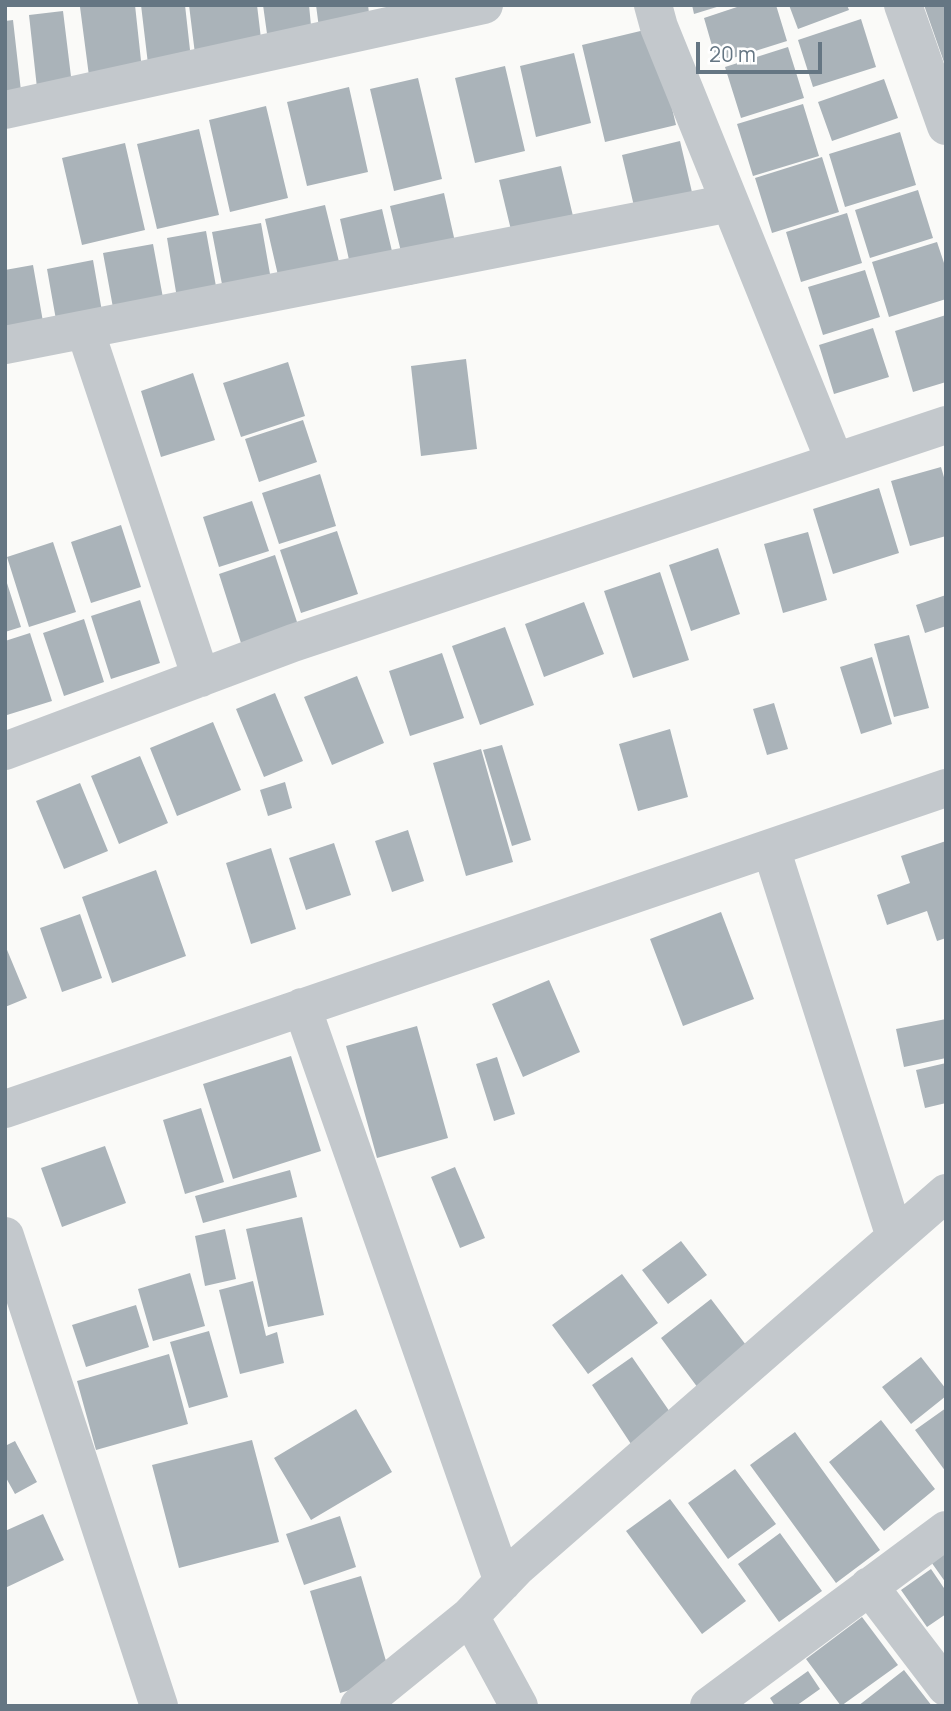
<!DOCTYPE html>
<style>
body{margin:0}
#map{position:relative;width:951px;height:1711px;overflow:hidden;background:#fafaf8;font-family:Manrope,sans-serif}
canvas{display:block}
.frame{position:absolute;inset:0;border:7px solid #657683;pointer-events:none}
.scale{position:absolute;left:696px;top:42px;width:126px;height:32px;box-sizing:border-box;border:4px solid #657683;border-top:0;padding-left:9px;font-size:21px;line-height:24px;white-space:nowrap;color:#657683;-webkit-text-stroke:5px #fff;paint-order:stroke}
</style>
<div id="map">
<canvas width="951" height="1711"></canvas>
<div class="frame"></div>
<div class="scale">20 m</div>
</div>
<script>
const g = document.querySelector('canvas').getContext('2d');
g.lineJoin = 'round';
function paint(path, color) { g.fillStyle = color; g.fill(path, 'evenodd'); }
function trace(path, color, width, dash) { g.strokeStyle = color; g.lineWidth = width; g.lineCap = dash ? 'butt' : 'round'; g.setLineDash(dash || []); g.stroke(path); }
paint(new Path2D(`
 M91 5H135L142 70 89 76 80 7Z
 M141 5H185L191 59 148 64Z
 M189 5H257L262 47 195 54Z
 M263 5H309L312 36 268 41Z
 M316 5H368L370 21 319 28Z
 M692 5H720V6L694 14Z
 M743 5H776L787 41 717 63 704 18Z
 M789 5H847L849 10 798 29Z
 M924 5H946V65H945Z
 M63 11 73 93 38 97 29 15Z
 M861 19 876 67 813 87 798 40Z
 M13 20 21 91 5 93V21Z
 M653 28 676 125 605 142 582 45Z
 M788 47 804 98 741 118 725 67Z
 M574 53 591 123 536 137 520 66Z
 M505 66 525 151 475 163 455 78Z
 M418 78 442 179 394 191 370 89Z
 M884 79 898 118 832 141 818 102Z
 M349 87 368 172 307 186 287 102Z
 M803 104 819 156 753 176 737 124Z
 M266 106 288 198 230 212 209 120Z
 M199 129 219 215 157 229 137 144Z
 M900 132 916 185 845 207 829 154Z
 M680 141 695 205 637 219 622 155Z
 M125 143 145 230 82 245 62 158Z
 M822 157 839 212 772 233 755 178Z
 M561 166 579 241 517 255 499 180Z
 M918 190 933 238 870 258 855 210Z
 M444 193 462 273 409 285 390 206Z
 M325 205 344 282 283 297 265 219Z
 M382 209 396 268 353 278 340 219Z
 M847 213 862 263 801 282 786 232Z
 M261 223 273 291 225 300 212 232Z
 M206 231 219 303 179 310 167 238Z
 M937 242 946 269V299L889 317 872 262Z
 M153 244 166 314 116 324 103 253Z
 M93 260 104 323 58 331 47 269Z
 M33 265 45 333 5 341V270Z
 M865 270 880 317 823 335 808 287Z
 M946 315V382L913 392 895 331Z
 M873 328 889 377 834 394 819 345Z
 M466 359 477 449 421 456 411 366Z
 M288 362 305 416 241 437 223 383Z
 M193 373 215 440 161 457 141 391Z
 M303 420 317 462 259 482 245 439Z
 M941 467 946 484V536L910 546 891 481Z
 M320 474 336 526 279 544 262 493Z
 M879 488 899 553 833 574 813 509Z
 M252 501 269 551 219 567 203 517Z
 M121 525 141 587 91 603 71 542Z
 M337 531 358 594 301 613 280 550Z
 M808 532 827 600 783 613 764 544Z
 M53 542 76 612 29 627 7 557Z
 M718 548 740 614 691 631 669 565Z
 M275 555 298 625 241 643 219 574Z
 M660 572 689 660 633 678 604 591Z
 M6 580 21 627 5 632V581Z
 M946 595V626L925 633 916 605Z
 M140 600 160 663 111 679 91 616Z
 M584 602 604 654 544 677 525 624Z
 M84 619 104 682 64 696 43 633Z
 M505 627 534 705 480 725 452 646Z
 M30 633 52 701 7 715 5 641Z
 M909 635 929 708 894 717 874 644Z
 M442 653 464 718 410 736 389 671Z
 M872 657 892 724 861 734 840 667Z
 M357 676 384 743 332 765 304 697Z
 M275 693 303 761 264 777 236 709Z
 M774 703 788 749 767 755 753 709Z
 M213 722 241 790 177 816 150 748Z
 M670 729 688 797 638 811 619 744Z
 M502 745 531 840 512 846 483 750Z
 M481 749 513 862 466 876 433 763Z
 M140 756 168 823 119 844 91 776Z
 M285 782 292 808 268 816 260 790Z
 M80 783 108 851 64 869 36 801Z
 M408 830 424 881 392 892 375 841Z
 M946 841V938L937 941 927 911 887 925 877 895 910 883 901 856Z
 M334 843 351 895 306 910 289 858Z
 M271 848 296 929 251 944 226 863Z
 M156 870 186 956 112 983 82 897Z
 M721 912 754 999 683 1026 650 939Z
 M80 914 102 978 62 992 40 928Z
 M5 945 27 998 5 1007Z
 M549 980 580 1052 523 1077 492 1004Z
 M946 1019V1058L904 1067 896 1029Z
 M417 1026 448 1138 377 1158 346 1046Z
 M291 1056 321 1151 233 1179 203 1084Z
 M497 1057 515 1114 494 1121 476 1064Z
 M946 1063V1103L925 1108 916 1070Z
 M201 1108 224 1182 185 1194 163 1120Z
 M105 1146 126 1203 62 1227 41 1168Z
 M455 1167 485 1238 460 1248 431 1177Z
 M290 1170 297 1197 203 1223 195 1196Z
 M302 1217 324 1315 268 1327 246 1229Z
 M225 1229 236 1279 205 1286 195 1236Z
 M681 1241 707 1275 668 1304 642 1270Z
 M190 1273 205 1326 153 1341 138 1289Z
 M622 1274 658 1323 588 1374 552 1325Z
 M253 1281 266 1336 277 1332 284 1363 240 1374 219 1290Z
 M711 1299 749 1349 698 1388 661 1338Z
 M136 1305 149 1347 86 1367 72 1325Z
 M209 1331 228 1397 189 1408 170 1342Z
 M169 1354 188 1424 96 1450 77 1381Z
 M632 1357 672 1415 631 1444 592 1385Z
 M921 1357 946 1389V1396L911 1424 882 1387Z
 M946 1408V1472L915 1430Z
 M356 1409 392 1472 311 1520 274 1458Z
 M881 1420 935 1489 884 1531 829 1462Z
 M795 1432 880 1550 836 1583 750 1465Z
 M252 1440 279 1542 179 1568 152 1465Z
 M15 1441 37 1482 15 1494 5 1476V1446Z
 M735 1469 776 1524 728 1559 688 1503Z
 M670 1499 746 1601 702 1634 626 1531Z
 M43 1514 64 1560 5 1588V1531Z
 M340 1516 356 1567 304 1585 286 1534Z
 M780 1533 822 1591 779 1622 738 1564Z
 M946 1547V1583L929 1559Z
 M931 1569 946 1591V1614L927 1627 901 1590Z
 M361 1576 391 1678 340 1693 310 1591Z
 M862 1617 898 1665 841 1706 806 1659Z
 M904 1670 932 1706H858Z
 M808 1671 820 1689 796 1706H775L770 1698Z`), '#aab3b9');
trace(new Path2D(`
 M653 5 659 27 835 462
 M903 5 946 126
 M5 110 484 5
 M85 330 201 678
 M5 345 730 203
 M5 751 293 643 946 425
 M771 848 895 1237
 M302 1007 503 1582
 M5 1109 946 788
 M5 1236 159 1706
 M869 1586 946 1687
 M470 1616 519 1706
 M359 1706 470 1616 516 1568 946 1193
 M709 1706 946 1530`), '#c3c8cc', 38);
</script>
